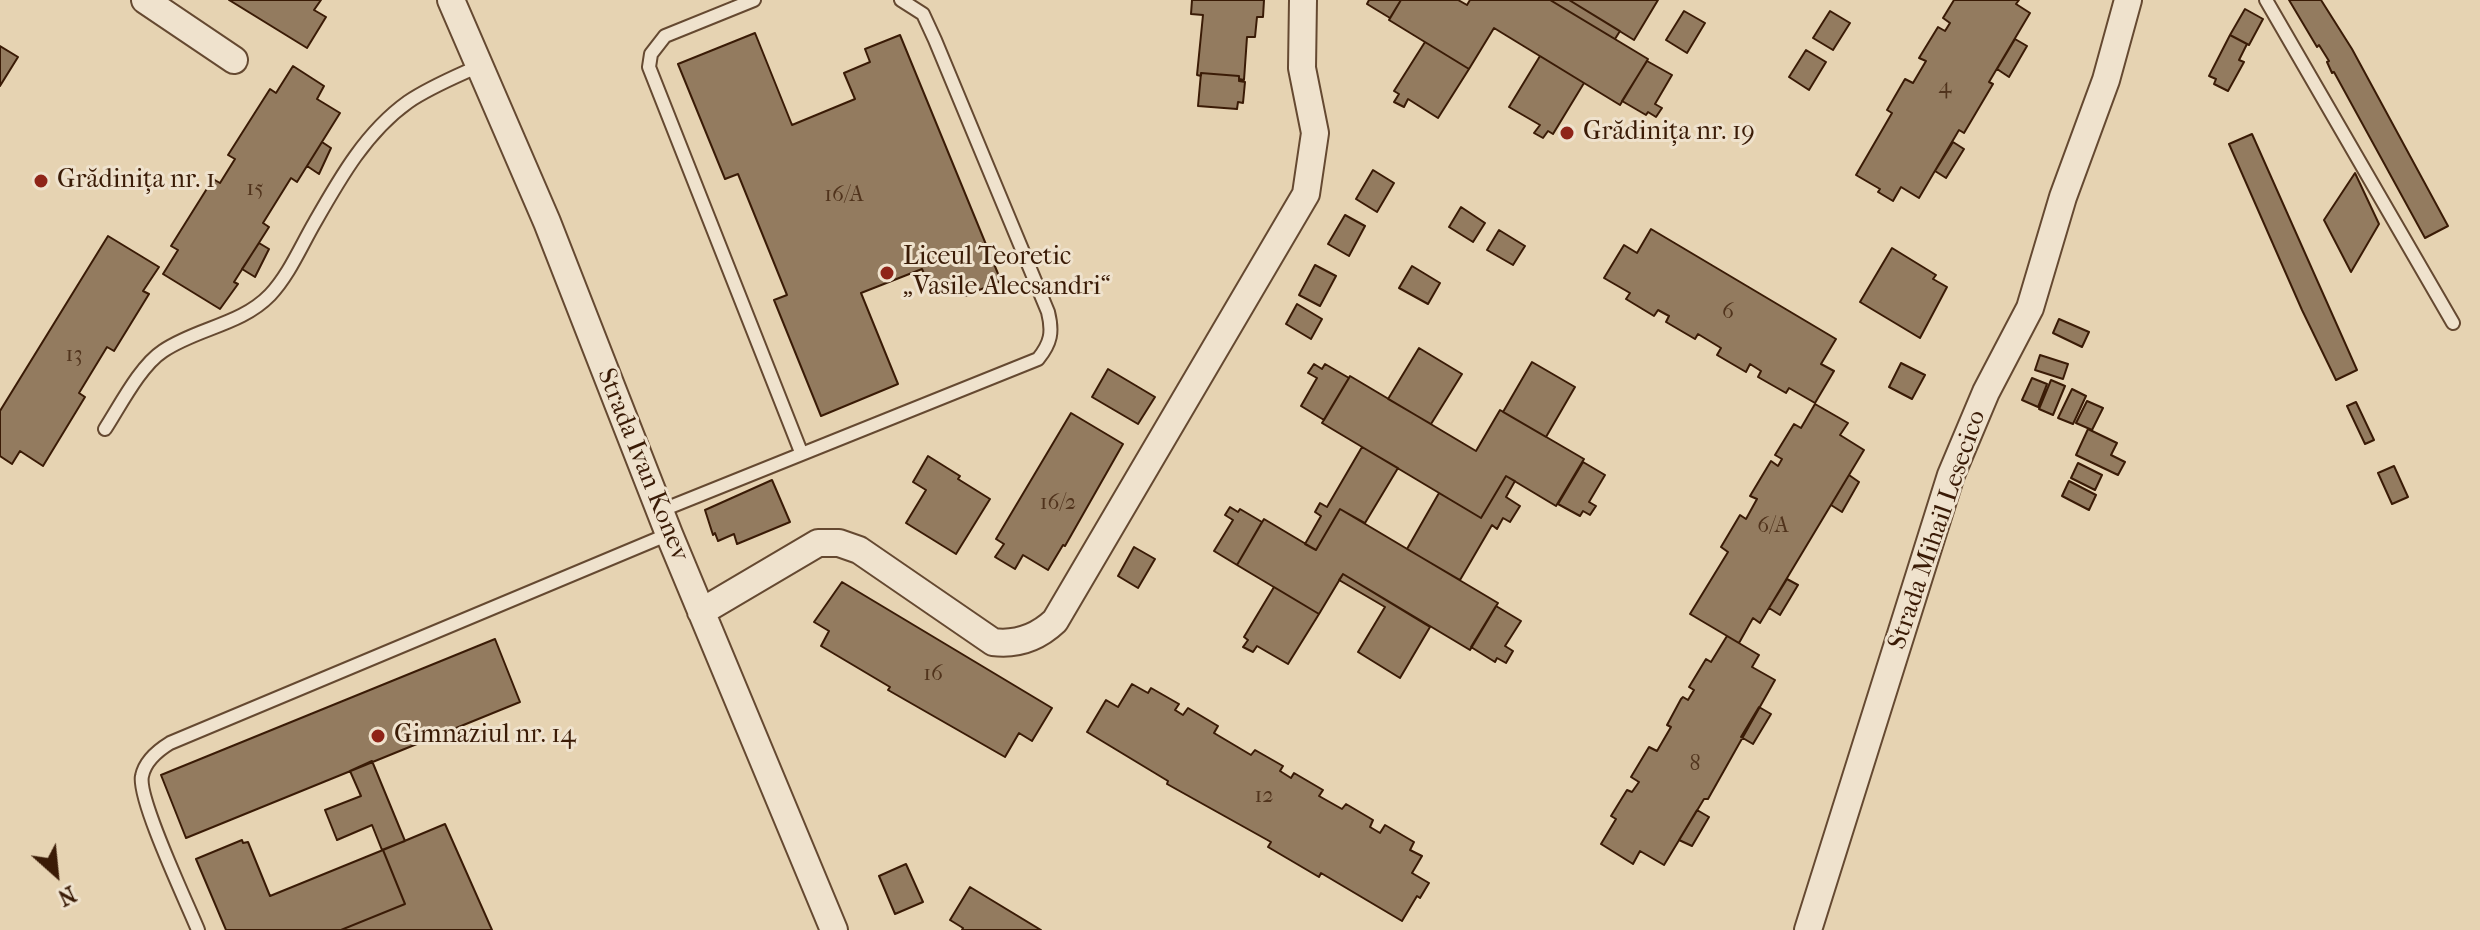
<!DOCTYPE html>
<meta charset="utf-8">
<style>
body{margin:0}
#map{position:relative;width:2480px;height:930px;overflow:hidden;background:#e6d3b2;font-family:"IM FELL French Canon",serif}
canvas{display:block}
.north{position:absolute;left:16px;top:834px;width:80px;height:80px;-webkit-text-stroke:6px #efe2cd;paint-order:stroke;rotate:153deg;font-size:22px;font-weight:700;line-height:32px;text-align:center;color:#3a1b06}
.north::after{content:'';display:block;margin:auto;width:28px;height:36px;background:#3a1b06;clip-path:polygon(50% 0,100% 100%,50% 72%,0 100%)}
</style>
<div id="map">
<canvas width="2480" height="930"></canvas>
<div class="north">N</div>
</div>
<script>
const g = document.querySelector('canvas').getContext('2d');
g.lineJoin = 'round';
function paint(path, color) { g.fillStyle = color; g.fill(path, 'evenodd'); }
function trace(path, color, width, dash) { g.strokeStyle = color; g.lineWidth = width; g.lineCap = dash ? 'butt' : 'round'; g.setLineDash(dash || []); g.stroke(path); }
function write(font, color, halo, rows, align = 'center') {
  g.font = font + ' "IM FELL French Canon",serif'; g.lineWidth = 6; g.setLineDash([]); g.textBaseline = 'middle'; g.strokeStyle = halo; g.fillStyle = color; for (const [text, x, y, turn = 0] of rows) {
    g.save(); g.translate(x, y); g.rotate((+turn || 0) * Math.PI / 180); g.textAlign = isNaN(turn) ? turn : align; if (halo) g.strokeText(text, 0, 0); g.fillText(text, 0, 0); g.restore();
  }
}
const building = new Path2D(`
 M229 0H321L314 10 326 17 307 48Z
 M1192 0H1264L1263 17H1257L1255 37H1247L1244 80 1239 79V76L1201 73V76L1197 75 1203 15 1191 14Z
 M1369 0H1401L1390 18 1367 4Z
 M1401 0H1458L1467 5 1470 0H1550L1648 59 1620 105 1494 28 1469 69 1389 20Z
 M1550 0H1569L1620 31 1615 39Z
 M1569 0H1658L1634 40Z
 M1954 0H2019L2016 4 2030 13 1989 82 1993 84 1964 133 1959 130 1919 198 1901 187 1893 201 1878 192 1880 189 1856 175 1892 113 1887 110 1905 79 1913 83 1926 61 1919 58 1938 27 1945 31 1950 23 1943 18Z
 M2289 0H2321L2352 49 2448 226 2425 238 2334 72 2332 73 2327 62 2329 61 2319 45 2317 47Z
 M2245 9 2263 19 2249 45 2230 35Z
 M1684 11 1705 23 1687 53 1666 40Z
 M1830 11 1850 23 1833 50 1813 38Z
 M755 33 792 125 855 99 844 73 870 62 865 49 900 35 1001 281 965 296 960 284 933 295 922 269 861 293 898 384 821 416 774 300 787 295 738 174 725 179 678 64Z
 M2230 35 2247 44 2239 60 2244 62 2228 91 2214 84 2216 79 2209 76Z
 M2015 39 2027 46 2009 77 1997 69Z
 M1425 42 1469 69 1438 118 1408 99 1404 107 1394 102 1399 94 1394 91Z
 M0 46 18 57 0 86Z
 M1806 50 1826 62 1809 90 1789 77Z
 M1540 56 1584 83 1553 134 1548 131 1543 138 1534 133 1540 125 1509 107Z
 M1647 61 1672 75 1655 104 1662 108 1656 117 1648 112 1646 115 1622 101Z
 M293 66 324 86 317 99 340 113 297 182 291 178 263 223 269 227 234 282 238 284 220 309 163 274 178 250 171 246 213 179 220 183 235 159 228 155 270 89 276 93Z
 M1201 73 1239 76V81L1245 82 1243 103 1238 102 1237 109 1198 106Z
 M2252 134 2357 370 2336 380 2302 310 2229 144Z
 M322 142 331 148 319 174 307 166Z
 M1953 142 1964 149 1946 178 1935 171Z
 M1373 170 1394 183 1377 212 1356 199Z
 M2355 173 2379 224 2351 272 2324 220Z
 M1461 207 1485 223 1473 242 1449 227Z
 M1345 215 1365 226 1349 256 1328 244Z
 M1651 229 1836 339 1821 364 1834 371 1815 403 1789 388 1786 393 1758 377 1761 371 1750 364 1746 372 1717 355 1721 348 1698 334 1695 339 1666 322 1669 316 1658 310 1654 316 1626 299 1630 293 1604 278 1624 245 1637 253Z
 M1499 230 1525 246 1513 265 1487 250Z
 M108 236 159 267 143 291 149 294 114 351 107 347 79 393 85 397 43 466 20 451 12 464 0 456V411Z
 M259 243 269 249 255 277 242 269Z
 M1892 248 1936 275 1933 279 1947 287 1920 338 1860 302Z
 M1315 265 1336 276 1320 306 1299 295Z
 M1412 266 1440 283 1428 304 1399 288Z
 M1297 304 1322 319 1311 339 1286 324Z
 M2059 319 2089 332 2082 347 2053 333Z
 M1419 348 1462 374 1431 424 1388 399Z
 M2040 355 2068 364 2063 379 2035 370Z
 M1532 362 1575 387 1546 437 1503 412Z
 M1901 363 1925 375 1912 399 1889 387Z
 M1314 364 1322 369 1325 364 1349 378 1324 420 1301 406 1317 378 1308 373Z
 M1108 369 1155 397 1138 424 1092 397Z
 M1350 376 1476 451 1500 410 1584 459 1556 506 1506 476 1481 518 1322 423Z
 M2032 378 2047 384 2038 407 2022 400Z
 M2051 380 2065 386 2053 415 2039 409Z
 M2072 389 2086 396 2073 424 2058 418Z
 M2087 401 2103 408 2092 430 2076 423Z
 M2356 402 2374 440 2365 444 2347 406Z
 M1815 404 1848 423 1840 435 1864 450 1760 623 1753 618 1739 643 1690 614 1728 552 1721 547 1740 515 1746 519 1757 499 1750 496 1771 461 1778 466 1782 459 1775 455 1794 424 1801 428Z
 M1071 413 1123 444 1065 546 1063 545 1048 570 1023 555 1015 569 995 557 1004 544 996 539Z
 M2088 429 2117 443 2111 455 2125 462 2118 475 2076 455Z
 M1362 447 1398 468 1365 523 1340 509 1316 550 1305 544 1321 516 1315 512 1320 503 1327 507Z
 M928 456 960 476 958 479 990 499 956 554 906 523 926 490 913 482Z
 M1583 462 1605 475 1589 502 1596 506 1590 515 1583 511 1580 516 1558 504Z
 M2078 463 2102 475 2095 490 2071 478Z
 M2394 466 2408 497 2392 504 2378 473Z
 M1849 475 1859 482 1842 512 1831 505Z
 M1506 476 1515 481 1506 497 1520 506 1510 522 1503 518 1497 529 1492 525 1460 580 1407 549 1439 493 1481 518Z
 M772 480 790 522 737 544 734 534 718 541 715 533 713 535 705 510Z
 M2069 481 2096 495 2089 510 2062 496Z
 M1230 507 1238 512 1240 509 1262 522 1237 565 1214 551 1233 520 1225 515Z
 M1340 509 1498 603 1470 650 1343 574 1319 614 1237 565 1264 519 1316 550Z
 M1134 547 1155 559 1138 588 1118 576Z
 M1343 574 1430 627 1400 678 1358 652 1385 607 1339 580Z
 M1787 579 1798 585 1780 615 1769 608Z
 M842 582 1052 708 1032 741 1019 733 1005 757 888 690 890 687 821 646 829 631 814 622Z
 M1274 587 1319 614 1288 664 1257 646 1253 652 1243 647 1248 640 1244 637Z
 M1496 606 1521 621 1505 646 1513 651 1506 663 1497 658 1495 662 1471 647Z
 M1727 636 1759 655 1752 667 1775 680 1708 799H1704L1664 865 1640 851 1633 864 1601 844 1616 819 1611 816 1627 790 1632 792 1639 782 1631 777 1649 747 1657 751 1671 727 1667 725 1681 699 1683 697 1688 700 1694 690 1689 687 1706 659 1711 662Z
 M495 639 520 702 186 838 161 775Z
 M1132 684 1148 693 1151 688 1179 704 1175 710 1183 715 1188 708 1218 726 1214 733 1251 755 1255 750 1283 766 1280 771 1291 778 1294 773 1323 790 1319 796 1342 809 1346 804 1373 820 1370 827 1380 833 1385 825 1414 842 1410 850 1422 856 1412 873 1429 883 1420 898 1417 896 1402 921 1321 873 1319 877 1268 847 1271 842 1167 784 1168 781 1087 732 1106 700 1118 707Z
 M1759 707 1771 714 1753 744 1741 737Z
 M372 761 405 841 382 850 372 825 337 840 325 810 361 796 350 771Z
 M1697 810 1709 817 1692 846 1679 840Z
 M445 824 492 930H341L405 904 383 850Z
 M242 840 243 843 248 842 270 896 383 850 405 904 341 930H226L196 859Z
 M906 864 923 902 895 914 879 876Z
 M970 887 1041 930H962L963 928 950 920Z`);
paint(building, '#937b5f');
trace(building, '#3a1b06', 2);
const lane = new Path2D(`
 M754 0 665 36 651 54 649 67 801 452
 M2266 0 2453 323
 M105 429C120 406 140 366 163 351 197 328 241 325 270 295 289 275 301 246 315 222 340 178 366 132 408 102 430 87 455 77 479 66
 M660 511 1038 359C1051 343 1053 332 1048 312L935 40 923 14 901 0
 M198 930C187 903 137 798 142 776 145 761 157 751 170 743L669 534`);
const street = new Path2D(`
 M145 0 234 60
 M451 0 547 222 669 534 834 930
 M701 612 818 543H839L859 550 993 642C1017 645 1038 637 1055 621L1306 194 1315 133 1302 68 1303 0
 M1808 930 1951 475 1986 392 2030 308 2063 197 2106 80 2128 0`);
trace(lane, '#654931', 16);
trace(street, '#654931', 30);
trace(lane, '#efe2cd', 12);
trace(street, '#efe2cd', 26);
for (const [x, y, r, color] of [
 [1567,133,8,"#8f2418"],
 [41,181,8,"#8f2418"],
 [887,273,8,"#8f2418"],
 [378,736,8,"#8f2418"]
]) { const dot = new Path2D(); dot.arc(x, y, r, 0, 2 * Math.PI); g.fillStyle = color; g.fill(dot); trace(dot, '#efe2cd', 3); }
write('22px', '#50331c', null, [
 ["4",1945,88],
 ["15",255,190],
 ["16/A",844,196],
 ["6",1728,313],
 ["13",74,356],
 ["16/2",1058,504],
 ["6/A",1773,527],
 ["16",933,675],
 ["8",1695,765],
 ["12",1264,797]
]);
write('26px', '#3a1b06', '#efe2cd', [
 ["Grădinița nr. 19",1583,133],
 ["Grădinița nr. 1",57,181],
 ["Liceul Teoretic",903,258],
 ["„Vasile Alecsandri“",903,288],
 ["Gimnaziul nr. 14",394,736]
], 'left');
write('26px', '#3a1b06', '#efe2cd', [
 ["Strada Ivan Konev",642,465,68],
 ["Strada Mihail Lesecico",1938,530,-71]
]);
</script>
